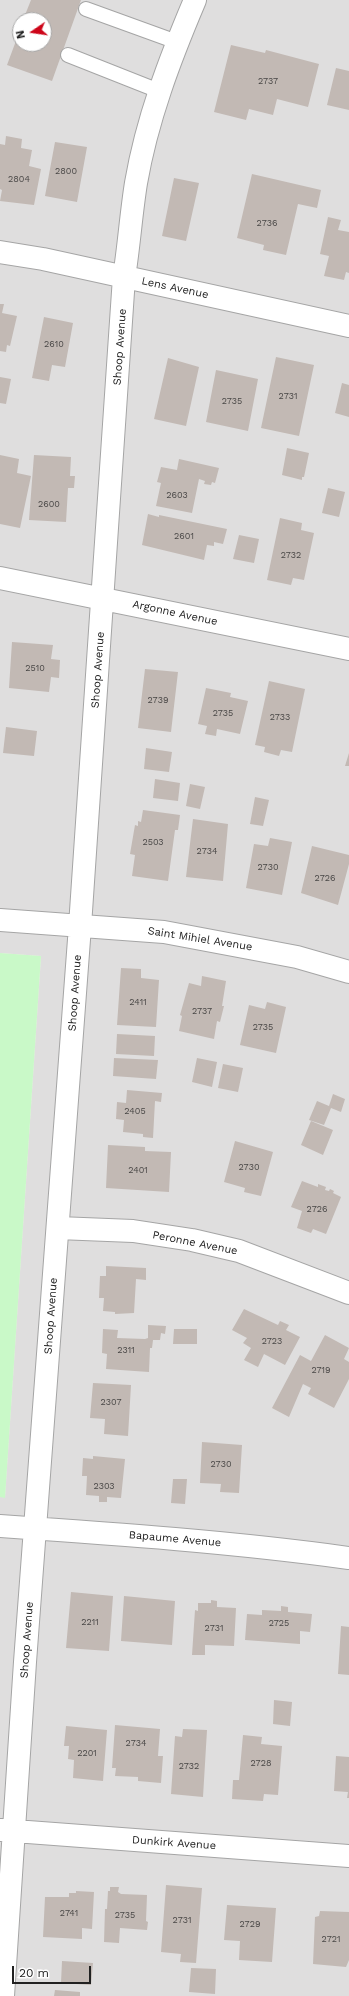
<!DOCTYPE html>
<style>
body{margin:0}
#map{position:relative;width:349px;height:1996px;overflow:hidden;background:#f1ede8;font-family:"Work Sans",sans-serif}
canvas{display:block}
.north{position:absolute;left:12px;top:12px;width:40px;height:40px;box-sizing:border-box;background:#fff;border:1px solid #a6a6a6;border-radius:50%;rotate:257deg;font-size:11px;font-weight:700;line-height:16px;text-align:center;color:#212121}
.north::after{content:'';display:block;margin:auto;width:14px;height:18px;background:#cd0519;clip-path:polygon(50% 0,100% 100%,50% 72%,0 100%)}
.scale{position:absolute;left:12px;top:1966px;width:79px;height:18px;box-sizing:border-box;border:2px solid #212121;border-top:0;padding-left:5px;font-size:12px;line-height:14px;white-space:nowrap;color:#212121;-webkit-text-stroke:3px #fff;paint-order:stroke}
</style>
<div id="map">
<canvas width="349" height="1996"></canvas>
<div class="north">N</div>
<div class="scale">20 m</div>
</div>
<script>
const g = document.querySelector('canvas').getContext('2d');
g.lineJoin = 'round';
function paint(path, color) { g.fillStyle = color; g.fill(path, 'evenodd'); }
function trace(path, color, width, dash) { g.strokeStyle = color; g.lineWidth = width; g.lineCap = dash ? 'butt' : 'round'; g.setLineDash(dash || []); g.stroke(path); }
function write(font, color, halo, rows, align = 'center') {
  g.font = font + ' "Work Sans",sans-serif'; g.lineWidth = 3.5; g.setLineDash([]); g.textBaseline = 'middle'; g.strokeStyle = halo; g.fillStyle = color; for (const [text, x, y, turn = 0] of rows) {
    g.save(); g.translate(x, y); g.rotate((+turn || 0) * Math.PI / 180); g.textAlign = isNaN(turn) ? turn : align; if (halo) g.strokeText(text, 0, 0); g.fillText(text, 0, 0); g.restore();
  }
}
paint(new Path2D(`
 M0 0H349V1996H0V1497H5L41 956 0 953ZM20 20H44V44H20Z`), '#dfdede');
paint(new Path2D(`
 M0 953 41 956 5 1498 0 1497Z`), '#c9f9c8');
paint(new Path2D(`
 M31 0H81L52 81 7 65 20 30V44H44V20H23Z
 M231 45 265 53 266 50 319 64 308 107 277 99 273 115 249 109 246 120 214 112Z
 M336 68 349 71V110L327 105Z
 M6 136 22 139 21 148 32 150 29 166 41 169 34 205 0 201 2 190 0 189V144L5 145Z
 M55 142 87 147 77 202 45 196Z
 M252 174 321 190 317 208 298 204 286 255 263 250 264 245 237 238Z
 M174 178 199 183 186 241 162 236Z
 M328 217 341 220 338 230 349 232V273L346 272 344 280 324 276 329 256 320 254Z
 M0 304H4L2 313 17 316 10 346 7 345 6 352 0 351Z
 M44 317 73 323 65 367 52 365 49 381 32 378Z
 M276 357 314 365 299 436 261 428Z
 M168 358 199 367 186 426 154 419Z
 M216 370 258 379 248 431 206 422Z
 M0 377 11 379 6 404 0 403Z
 M342 383 349 385V417L335 413Z
 M287 448 309 453 304 477H302V480L282 475Z
 M0 455 19 459 17 473 31 476 20 528 0 524Z
 M34 455 71 457 70 476H75L74 488H68L66 522 29 520Z
 M179 459 219 468 215 483 212 482 211 485 204 484 205 481 199 479 192 513 156 506 161 483 157 482 161 467 177 470Z
 M328 488 345 492 339 517 322 513Z
 M148 514 159 517V515L227 529 223 544 214 542V546L207 545 204 560 142 545Z
 M280 518 302 523 301 530 314 533 304 580 293 578 291 585 267 580Z
 M239 535 259 539 254 563 233 559Z
 M12 642 53 645 51 659 60 660 59 678 51 677 49 692 9 688Z
 M145 669 178 672 171 732 138 728Z
 M269 681 305 689 292 752 281 750 279 756 264 752 265 747 255 745Z
 M206 688 231 693 230 697 248 701 240 734 217 729 216 736 205 734 207 726 198 724Z
 M6 727 37 731 34 756 3 753Z
 M146 748 172 752 169 772 144 769Z
 M349 753V766H345Z
 M155 779 180 783 178 801 153 798Z
 M190 784 205 787 200 809 186 806Z
 M255 797 269 800 263 826 250 824Z
 M143 810 180 815 178 830H175L168 881 132 876 135 855 130 854 135 825 138 826V821L141 822Z
 M193 819 228 824 223 881 186 877Z
 M270 838 292 842 282 895 246 888 254 844 268 846Z
 M312 846 349 855V864L338 905 301 893Z
 M121 968 141 969V978L159 980 156 1027 117 1025Z
 M202 976 226 981 222 1006H224L220 1022 217 1021 214 1039 179 1031 182 1016 180 1015 189 983 201 986Z
 M267 1002 286 1007 276 1053 240 1045 249 1005 265 1009Z
 M117 1034 155 1036 154 1056 116 1054Z
 M114 1058 158 1060 156 1079 113 1076Z
 M197 1058 217 1062 212 1087 192 1082Z
 M223 1064 243 1068 238 1092 218 1088Z
 M127 1090 162 1093 161 1102 155 1101 153 1138 143 1137V1134L123 1132 124 1120 116 1119 117 1102 126 1103Z
 M333 1094 345 1099 341 1112 331 1108 324 1125 309 1120 317 1101 329 1106Z
 M311 1121 333 1130 323 1155 301 1145Z
 M235 1141 273 1152 261 1196 244 1192 245 1188 224 1182Z
 M108 1145 145 1147V1151L171 1152 169 1192 106 1188Z
 M302 1181 318 1187V1184L326 1187 325 1190 329 1191 330 1189 334 1191 333 1193 341 1197 326 1234 313 1229 311 1233 297 1228 302 1211 291 1207Z
 M106 1266 146 1268V1280L136 1279 134 1313 115 1314V1312L103 1311 104 1298H99L100 1276H106Z
 M244 1309 278 1325 280 1321 289 1325 286 1330 300 1337 285 1365 264 1354 258 1367 244 1360 251 1348 243 1343 247 1338 232 1330Z
 M148 1325 166 1326 165 1334 161 1333 160 1340H153L152 1348H150L149 1372 106 1369 107 1354 102 1353 103 1329 118 1330 117 1338 145 1339 148 1338Z
 M174 1329H197V1344H173Z
 M325 1335 349 1348 344 1359 349 1362V1379L334 1408 308 1394 311 1388 303 1384 289 1417 272 1408 300 1355 311 1361Z
 M93 1383 131 1385 128 1436 104 1434 105 1419 90 1418Z
 M202 1442 242 1445 239 1493 220 1492 221 1484 200 1483Z
 M93 1456 125 1459 121 1498 107 1497V1502H99V1496L86 1495 87 1476H82L83 1458 93 1459Z
 M173 1479H187L185 1504 171 1503Z
 M71 1592 113 1596 109 1651 66 1648Z
 M124 1596 175 1601 172 1645 121 1641Z
 M211 1600 217 1601V1607L236 1608 234 1646 205 1645V1655H192L195 1610 198 1611V1603H211Z
 M281 1606 288 1607V1612L312 1614 310 1632 300 1631V1644L245 1640 247 1614 262 1615V1610L281 1611Z
 M341 1626 349 1627V1675L338 1674Z
 M274 1700 292 1702 290 1726 273 1724Z
 M115 1725 160 1729 158 1756H163L161 1783 138 1781V1777L115 1776 116 1768H112Z
 M66 1726 107 1730 103 1781 73 1778 74 1760 68 1759 69 1746H64Z
 M183 1729 207 1730 203 1797 171 1794 175 1736 182 1737Z
 M243 1735 262 1737 261 1744 282 1746 278 1795 264 1794 263 1801 232 1799 233 1780H239Z
 M336 1756 349 1757V1798H347L348 1792 334 1791Z
 M166 1885 202 1888 196 1963 180 1962 181 1954 161 1952Z
 M110 1887H119L118 1892 121 1894 147 1895 146 1921 148 1922 147 1930 120 1928 119 1943 104 1942 105 1909H107L108 1891H110Z
 M76 1891 94 1892 92 1929 82 1928V1939L43 1937 45 1897H69V1893H76Z
 M227 1905 276 1908 272 1962 239 1960 240 1941 224 1940Z
 M320 1911 349 1912V1960L346 1967 313 1964 315 1917 319 1916Z
 M62 1961 93 1963 91 1985 61 1983Z
 M191 1968 216 1969 215 1994 189 1992Z
 M55 1990 80 1992V1996H54Z`), '#c2b9b4');
const lane = new Path2D(`
 M86 9 177 42
 M68 55 159 91`);
const street = new Path2D(`
 M0 252 43 259 349 326
 M0 578 349 649
 M0 920 164 932 297 957 349 972
 M58 1228 133 1231 192 1240 239 1251 349 1293
 M0 1526C117 1534 233 1542 349 1558
 M1 1830 349 1856
 M3 1996 25 1662 80 926 124 277C129 246 131 214 136 183 147 119 170 59 195 0`);
trace(lane, '#a5a5a5', 16);
trace(street, '#a5a5a5', 24);
trace(lane, '#fff', 14);
trace(street, '#fff', 22);
write('9px', '#494746', null, [
 ["2737",268,81],
 ["2800",66,171],
 ["2804",19,179],
 ["2736",267,223],
 ["2610",54,344],
 ["2731",288,396],
 ["2735",232,401],
 ["2603",177,495],
 ["2600",49,504],
 ["2601",184,536],
 ["2732",291,555],
 ["2510",35,668],
 ["2739",158,700],
 ["2735",223,713],
 ["2733",280,717],
 ["2503",153,842],
 ["2734",207,851],
 ["2730",268,867],
 ["2726",325,878],
 ["2411",138,1002],
 ["2737",202,1011],
 ["2735",263,1027],
 ["2405",135,1111],
 ["2730",249,1167],
 ["2401",138,1170],
 ["2726",317,1209],
 ["2723",272,1341],
 ["2311",126,1350],
 ["2719",321,1370],
 ["2307",111,1402],
 ["2730",221,1464],
 ["2303",104,1486],
 ["2211",90,1622],
 ["2725",279,1623],
 ["2731",214,1628],
 ["2734",136,1743],
 ["2201",87,1753],
 ["2728",261,1763],
 ["2732",189,1766],
 ["2741",69,1913],
 ["2735",125,1915],
 ["2731",182,1920],
 ["2729",250,1924],
 ["2721",331,1939]
]);
write('11px', '#212121', '#fff', [
 ["Lens Avenue",175,288,12],
 ["Shoop Avenue",120,347,-86],
 ["Argonne Avenue",175,613,12],
 ["Shoop Avenue",98,670,-86],
 ["Saint Mihiel Avenue",200,939,9],
 ["Shoop Avenue",75,993,-86],
 ["Peronne Avenue",195,1243,11],
 ["Shoop Avenue",51,1316,-86],
 ["Bapaume Avenue",175,1539,5],
 ["Shoop Avenue",27,1640,-86],
 ["Dunkirk Avenue",174,1843,4]
]);
</script>
